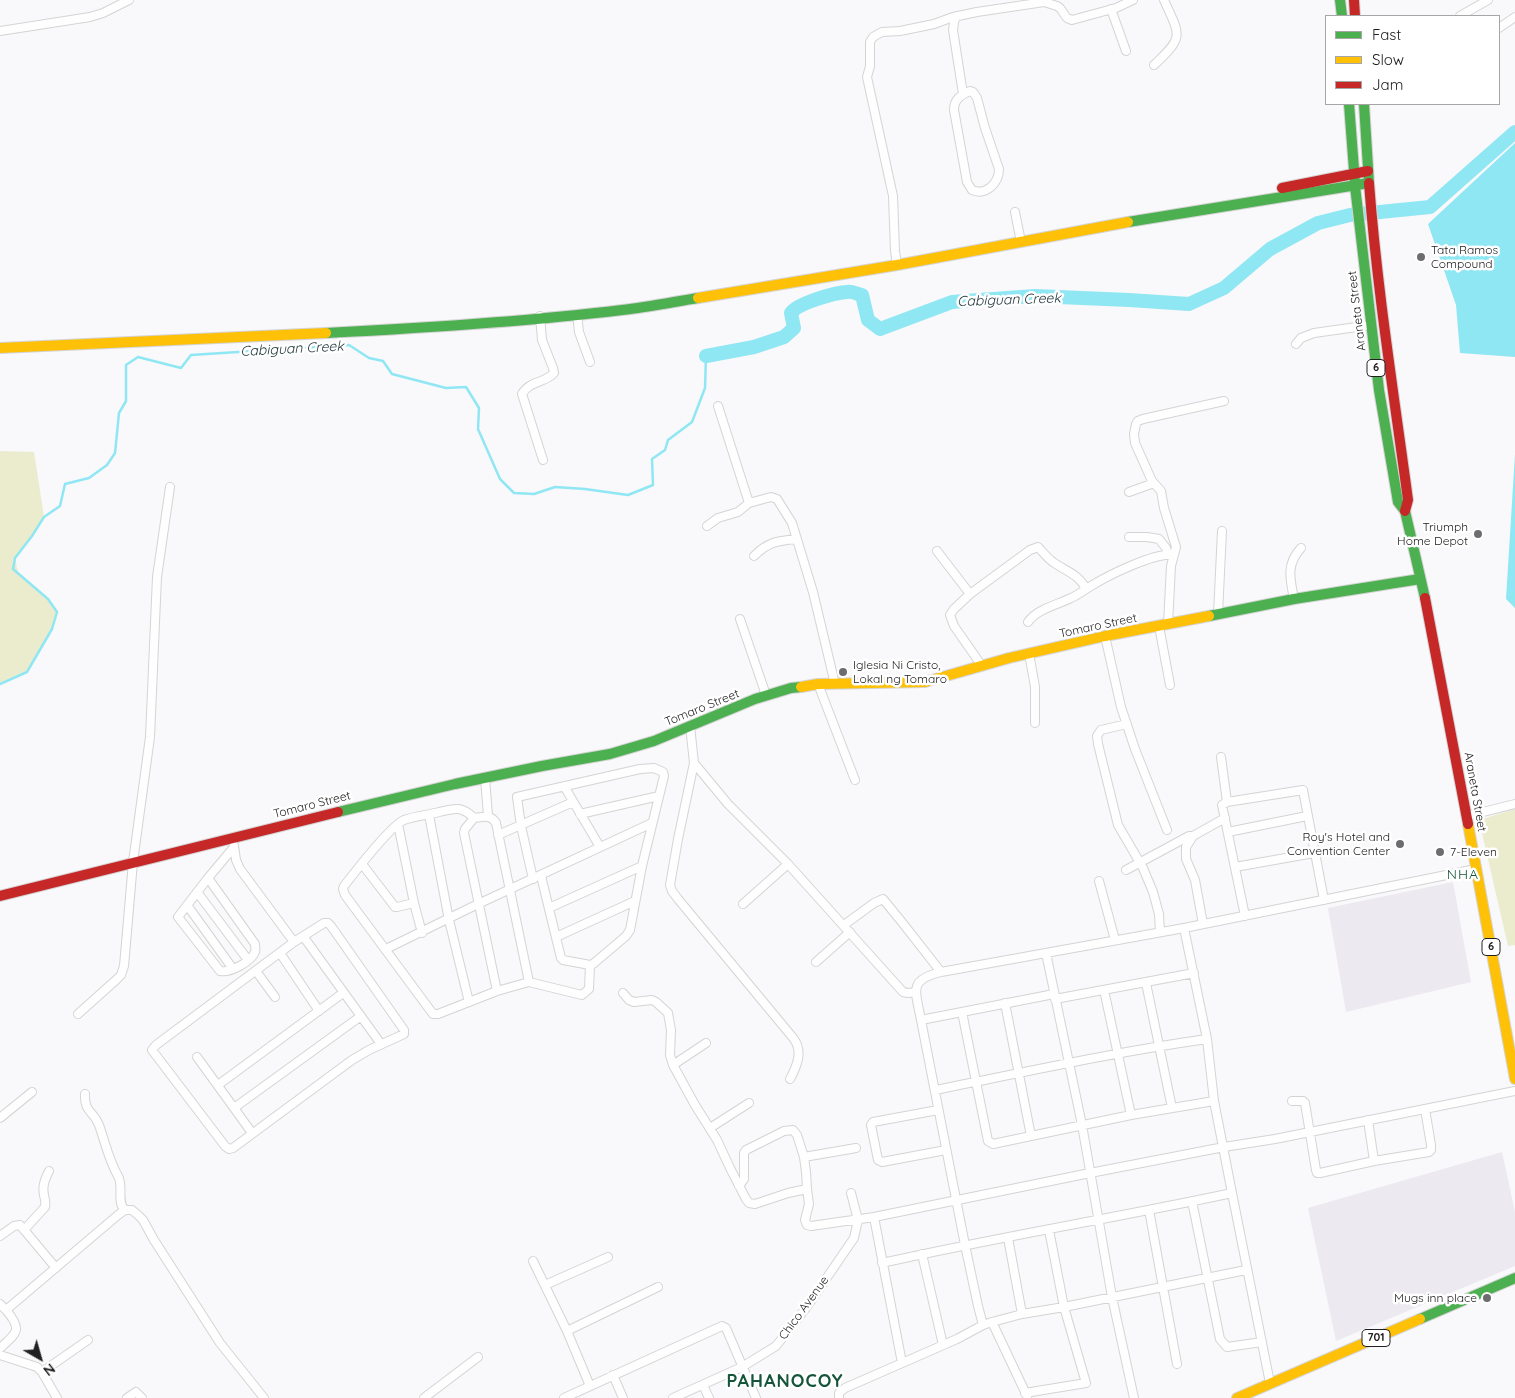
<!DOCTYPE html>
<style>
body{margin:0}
#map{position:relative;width:1515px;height:1398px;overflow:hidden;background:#f9f8fa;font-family:Quicksand,sans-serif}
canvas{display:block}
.legend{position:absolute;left:1325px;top:15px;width:175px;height:90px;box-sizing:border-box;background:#fff;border:1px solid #a6a6a7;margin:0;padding:6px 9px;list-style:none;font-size:15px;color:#212122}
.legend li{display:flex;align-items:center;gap:10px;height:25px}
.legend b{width:25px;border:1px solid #a6a6a7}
.north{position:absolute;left:15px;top:1333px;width:50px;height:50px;-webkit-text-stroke:4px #fff;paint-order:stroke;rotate:142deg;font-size:14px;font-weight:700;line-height:20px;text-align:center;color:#212122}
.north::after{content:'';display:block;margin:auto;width:18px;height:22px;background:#212122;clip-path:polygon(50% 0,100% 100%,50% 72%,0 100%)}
</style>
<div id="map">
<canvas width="1515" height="1398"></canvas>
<ul class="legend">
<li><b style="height:6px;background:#4caf50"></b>Fast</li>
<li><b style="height:6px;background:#ffc107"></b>Slow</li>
<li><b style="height:6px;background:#c62828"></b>Jam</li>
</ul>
<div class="north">N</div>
</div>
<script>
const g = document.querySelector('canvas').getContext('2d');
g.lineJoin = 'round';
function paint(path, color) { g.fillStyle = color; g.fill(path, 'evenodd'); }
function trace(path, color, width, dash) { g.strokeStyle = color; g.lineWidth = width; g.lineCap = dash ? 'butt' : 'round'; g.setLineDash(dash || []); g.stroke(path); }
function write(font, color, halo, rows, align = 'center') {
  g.font = font + ' Quicksand,sans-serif'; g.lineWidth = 5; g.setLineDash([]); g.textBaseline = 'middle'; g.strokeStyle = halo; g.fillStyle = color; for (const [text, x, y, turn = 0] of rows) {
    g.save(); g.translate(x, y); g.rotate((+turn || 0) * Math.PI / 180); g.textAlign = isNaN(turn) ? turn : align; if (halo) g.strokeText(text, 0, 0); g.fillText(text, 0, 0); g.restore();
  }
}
paint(new Path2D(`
 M1453 882 1471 982 1346 1012 1328 908Z
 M1502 1152 1515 1212V1266L1336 1341 1308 1208Z`), '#ece9f0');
paint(new Path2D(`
 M0 451 34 452 44 517 32 536 15 558 18 573 48 599 57 612 52 629 27 672 0 684Z
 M1515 809V945L1508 946 1479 820Z`), '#ebeccd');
paint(new Path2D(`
 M1515 143V357L1460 353 1456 305 1428 224Z
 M1515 454V608L1506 599Z`), '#8fe7f4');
trace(new Path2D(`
 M0 684 27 672 52 629 57 612 48 599 13 569 15 558 32 536 44 517 60 506 65 484 89 478 107 465 115 453 119 413 126 401V365L138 357 181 368 191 355 349 345 369 358 383 361 392 374 446 388 466 387 479 408 478 429 500 479 514 493 534 494 555 487 585 489 628 495 653 485 652 459 665 450 668 440 692 422 705 388 706 356`), '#8fe7f4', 2.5);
trace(new Path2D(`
 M706 356 754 347 784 337 794 328 791 313C798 303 834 293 847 292 852 291 857 294 862 295L868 320 880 329 952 302 1035 296 1129 300 1189 304 1224 288 1270 249 1318 223 1350 215 1430 207 1515 132`), '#8fe7f4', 14);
const street = new Path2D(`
 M1111 9 1126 51
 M1460 16 1488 0
 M956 17 954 22 953 30 963 94
 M1499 28 1515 17
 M0 31 90 17 103 13 129 0
 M1154 65C1185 36 1180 36 1164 0
 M970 91 973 92 977 98 985 128 999 169C999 183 986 196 972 190L967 182 954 110C954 99 961 95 970 91Z
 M1015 212 1021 242
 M897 265 895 251 893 196 867 77 870 66V42L873 37 882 32 900 31 934 24 953 17 977 12 1044 2 1057 6 1060 8 1067 18 1072 20 1116 8 1133 0
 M577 314 579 332 590 362
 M540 316 542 340 553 368 554 373C545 383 529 381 522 394L543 460
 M1296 344 1301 338 1314 333 1371 325
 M718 406 749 503
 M1129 492 1154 483
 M707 526 718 518 738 512 749 503 771 497 777 499 792 523 813 592 835 684
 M1129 537H1147L1159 539 1166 548 1168 554
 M937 551 970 594
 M754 556C768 542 777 541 796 539
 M1294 599C1290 579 1286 564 1301 548
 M1218 614 1222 531
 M740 619 766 695
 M1028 622C1037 609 1057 605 1071 598 1078 595 1084 590 1091 586 1107 576 1155 552 1173 555
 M1168 624 1171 566 1176 547 1164 508 1161 491 1152 481 1135 443 1134 434 1136 424 1138 421 1143 419 1224 401
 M1159 626 1170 685
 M1105 636 1121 707 1135 749 1167 830
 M1029 653 1035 687V723
 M982 666 954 626 950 615 954 609 970 594 1030 550 1038 547C1043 552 1047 558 1053 562 1065 571 1079 574 1086 589
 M818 684 855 780
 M1127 724 1101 730 1097 736 1098 744 1118 825 1143 868 1153 892 1159 914 1160 932
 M690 726 694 763 678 839 670 885 672 891 678 899 794 1039C803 1052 797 1066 790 1079
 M1221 757 1227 802
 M694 763 728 804 788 864 903 992 908 993 916 992
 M485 778 488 816
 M564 786 600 847
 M580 814 659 796
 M429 815 449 920 469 1002
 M1467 816 1515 804
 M474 818C483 817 491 814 496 823L529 982
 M1228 832 1307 816
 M498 835 573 802
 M234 846 236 860 240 869 294 942
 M362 864 395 907H397L414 903 398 824
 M1235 867 1314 853
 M1126 870 1189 836H1193
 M208 878 255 944C255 947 256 950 255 952 251 962 230 973 220 971L178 917 208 878 234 847
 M533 879 521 826 517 797 640 769 654 768 663 772 664 776 642 866 630 930 626 936 593 964 590 965 563 960 561 958 541 876
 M1099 881 1115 940
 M197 892 248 960
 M414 903 422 933
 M743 904 788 864
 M187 905 233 969
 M549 908 642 866
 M1245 916 1222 805 1227 802 1303 790 1324 900
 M324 923H328L331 926 404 1030V1034L369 1050 352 1060 233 1148 229 1149 225 1146 152 1050 156 1045 294 942Z
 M1203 924 1195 880 1186 859V847L1193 836 1225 818
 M844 925 874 903 883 899 901 921 941 972
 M1184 928 1207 1039 1214 1101 1232 1193 1270 1383
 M303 936 381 1044
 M556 937 635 901
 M386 949 478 904 652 823
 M280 953 319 1011
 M1046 953 1082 1125 1112 1297 1134 1398
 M816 962 850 932
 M256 971 275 997
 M1146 983 1172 1108
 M1104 990 1131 1115
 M497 991 464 833 465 829 474 818C462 806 455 808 439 812 428 815 415 816 404 820 390 826 355 872 344 886L343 889 345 895 433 1014H438L497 991 529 982 582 995 589 989 590 965
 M623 993 629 1000 634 1002 652 1000 656 1002 668 1013 671 1030 670 1055 673 1065 695 1105 717 1140 730 1168 746 1199 749 1203 755 1204 788 1193 807 1189 809 1204 805 1220 807 1225 811 1226 874 1217 1090 1173 1224 1147 1275 1139 1515 1091
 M1055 999 1194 973
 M1005 1003 1031 1136
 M962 1012 988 1141 993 1144 1131 1115 1214 1101
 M78 1014 116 980 121 975 124 966 133 862 150 737 157 577 170 487
 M921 1020 1054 994
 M197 1057 234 1108
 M673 1065 706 1043
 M218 1085 343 993
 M935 1090C1025 1072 1115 1052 1207 1039
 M85 1094C84 1113 94 1111 99 1125 105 1142 109 1161 118 1176 124 1186 116 1202 125 1210
 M1292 1101H1303L1305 1103 1316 1170 1317 1173H1320L1374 1161 1429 1152 1431 1150V1145L1425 1109
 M938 1110 873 1122 871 1125 878 1160 882 1162 946 1150
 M0 1118 32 1092
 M1368 1120 1374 1161
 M710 1128 749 1103
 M252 1133 234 1108 361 1016
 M739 1186 744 1179V1153L746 1150 784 1131 793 1130 797 1135 804 1157
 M807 1189 806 1172 804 1157 856 1148
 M1192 1201 1220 1339 1227 1347 1262 1342
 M1149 1210 1177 1364
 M874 1217 902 1363
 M24 1230 45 1207C46 1202 45 1200 44 1195 42 1186 45 1179 49 1171
 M0 1236 14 1226 20 1225 56 1268
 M1008 1238 1022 1314
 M922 1254 943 1345
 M533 1261 567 1331
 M882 1263C998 1237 1115 1218 1232 1193
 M545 1285 608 1257
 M0 1304 6 1310 118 1215 125 1210H132L138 1215 143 1220 154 1240 220 1343 264 1398
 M992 1322 1027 1396
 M983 1325 978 1306 965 1245 921 1020C916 992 907 980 941 972L1184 928 1476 869
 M0 1348C17 1333 23 1330 6 1310
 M0 1355 37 1367 42 1372 57 1398
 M42 1372 88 1340
 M613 1375 623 1398
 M703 1385 709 1398
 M590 1386 567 1331 658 1287
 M1025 1393 1086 1383 1064 1307 1049 1230
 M127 1398 136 1392 142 1398
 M424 1398 478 1357
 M564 1398 722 1326 726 1328 756 1398
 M673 1398 742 1367 776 1346 806 1308 854 1238 858 1220 851 1193
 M839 1398V1393L845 1388 957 1339 983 1325 992 1322 1022 1314 1064 1307 1246 1270`);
const fast = new Path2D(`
 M1340 0 1342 16
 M1349 104 1355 183
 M1355 186 1379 390 1398 502 1405 511 1425 598
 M1128 222 1369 183 1364 104
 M326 333C425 328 524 322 622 310 648 307 673 302 698 298
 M1209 616 1294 599 1420 579
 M338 812 455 784 542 766 610 754 654 741 755 699 791 688 801 687
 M1420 1319 1515 1278`);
const slow = new Path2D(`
 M698 298 897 265 1128 222
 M0 348 326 333
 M801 687 818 684 925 682 1009 658 1105 636 1209 616
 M1468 824 1515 1079
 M1237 1398 1420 1319`);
const jam = new Path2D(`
 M1354 0 1355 16
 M1369 183C1377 289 1394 395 1408 500L1405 511
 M1282 188 1368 171
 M1425 598 1468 824
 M0 896 338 812`);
trace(street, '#d4d4d5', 10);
trace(fast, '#d4d4d5', 12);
trace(slow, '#d4d4d5', 12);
trace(jam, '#d4d4d5', 12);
trace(street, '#fefefe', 8);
trace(fast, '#4caf50', 10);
trace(slow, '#ffc107', 10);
trace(jam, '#c62828', 10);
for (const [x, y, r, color] of [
 [1421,257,5,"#6d6c6e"],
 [1478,534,5,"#6d6c6e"],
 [843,672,5,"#6d6c6e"],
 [1400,844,5,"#6d6c6e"],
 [1440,852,5,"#6d6c6e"],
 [1487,1298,5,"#6d6c6e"]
]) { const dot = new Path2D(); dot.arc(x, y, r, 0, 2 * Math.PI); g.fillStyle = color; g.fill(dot); trace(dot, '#fff', 2); }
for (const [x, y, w] of [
 [1376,368,18],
 [1491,947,18],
 [1376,1338,28]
]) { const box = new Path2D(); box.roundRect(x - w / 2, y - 8.5, w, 17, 4); g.fillStyle = '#fff'; g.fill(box); trace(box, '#212122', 1); }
write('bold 11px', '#212122', null, [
 ["6",1376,368],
 ["6",1491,947],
 ["701",1376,1338]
]);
write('12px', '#212122', '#fff', [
 ["Tata Ramos",1431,250],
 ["Compound",1431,264],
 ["Triumph",1468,527,"right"],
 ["Home Depot",1468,541,"right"],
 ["Iglesia Ni Cristo,",853,665],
 ["Lokal ng Tomaro",853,679],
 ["Roy's Hotel and",1390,837,"right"],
 ["Convention Center",1390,851,"right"],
 ["7-Eleven",1450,852],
 ["Mugs inn place",1477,1298,"right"]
], 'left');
write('12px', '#212122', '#fff', [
 ["Araneta Street",1357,311,-97],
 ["Tomaro Street",1098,626,-12],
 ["Tomaro Street",702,708,-22],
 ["Araneta Street",1475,792,80],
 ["Tomaro Street",312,805,-14],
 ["Chico Avenue",804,1308,-54]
]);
write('italic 14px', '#1d3336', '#fff', [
 ["Cabiguan Creek",1009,300,-2],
 ["Cabiguan Creek",292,349,-3]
]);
g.letterSpacing = '1px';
write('14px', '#155539', '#fff', [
 ["NHA",1463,875]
]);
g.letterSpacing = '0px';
g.letterSpacing = '1px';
write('bold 18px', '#155539', '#fff', [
 ["PAHANOCOY",785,1382]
]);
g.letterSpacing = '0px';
</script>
